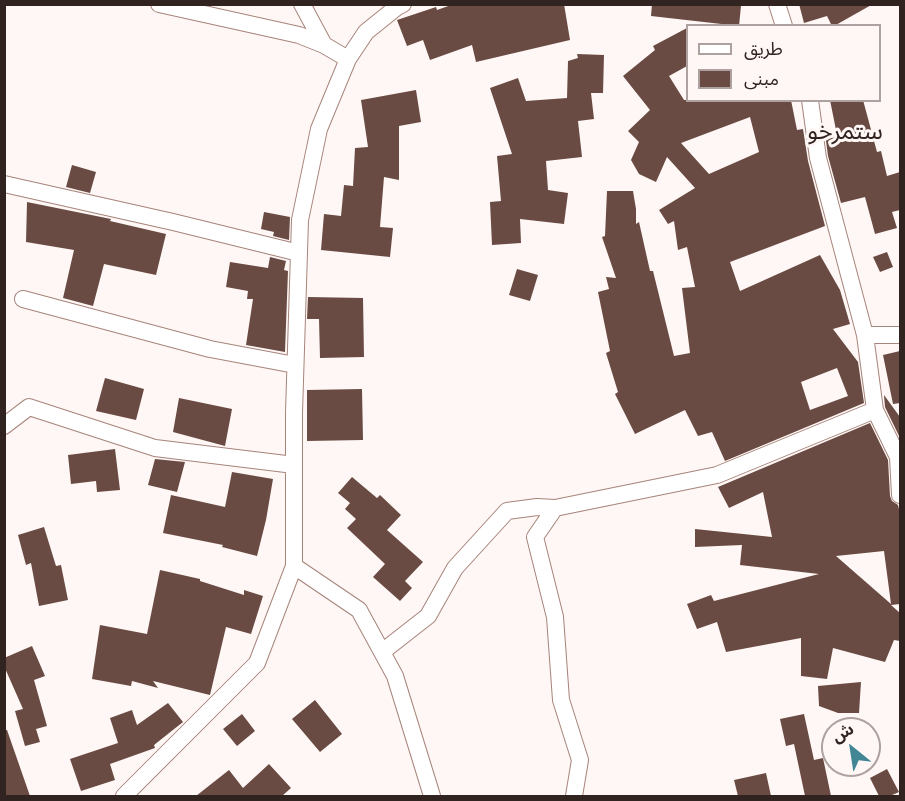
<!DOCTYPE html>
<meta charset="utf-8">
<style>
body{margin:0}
#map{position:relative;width:905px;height:801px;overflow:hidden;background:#fff7f5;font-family:"Varela Round","Noto Sans Arabic",sans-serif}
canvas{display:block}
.frame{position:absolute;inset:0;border:6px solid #312320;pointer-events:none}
.legend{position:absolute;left:686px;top:24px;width:195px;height:78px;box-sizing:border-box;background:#fff7f5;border:2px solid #ada2a0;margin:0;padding:8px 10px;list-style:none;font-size:18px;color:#312320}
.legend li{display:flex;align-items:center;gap:12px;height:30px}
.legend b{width:30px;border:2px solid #ada2a0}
.north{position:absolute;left:821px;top:717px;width:60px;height:60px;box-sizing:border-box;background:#fff7f5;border:2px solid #ada2a0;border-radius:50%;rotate:330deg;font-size:16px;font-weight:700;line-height:24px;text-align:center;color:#312320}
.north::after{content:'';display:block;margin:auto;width:21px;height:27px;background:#428595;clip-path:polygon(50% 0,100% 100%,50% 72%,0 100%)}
</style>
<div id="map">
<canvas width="905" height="801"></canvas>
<div class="frame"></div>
<ul class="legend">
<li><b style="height:8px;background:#fff"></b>طريق</li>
<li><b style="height:16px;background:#6a4b43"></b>مبنى</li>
</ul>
<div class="north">ش</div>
</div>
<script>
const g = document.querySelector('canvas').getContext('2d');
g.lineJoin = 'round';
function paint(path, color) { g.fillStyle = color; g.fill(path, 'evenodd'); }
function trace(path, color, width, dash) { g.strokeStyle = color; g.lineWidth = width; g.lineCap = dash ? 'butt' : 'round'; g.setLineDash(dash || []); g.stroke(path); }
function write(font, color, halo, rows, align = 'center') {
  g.font = font + ' "Varela Round","Noto Sans Arabic",sans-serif'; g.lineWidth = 6; g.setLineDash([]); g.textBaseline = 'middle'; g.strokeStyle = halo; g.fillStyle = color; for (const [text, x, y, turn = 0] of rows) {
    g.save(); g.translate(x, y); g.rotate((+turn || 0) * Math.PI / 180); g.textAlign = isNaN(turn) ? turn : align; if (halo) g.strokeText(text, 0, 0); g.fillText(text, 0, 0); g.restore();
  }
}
paint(new Path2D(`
 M454 4H564L570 40 476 62 472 45 430 60 423 40 407 46 397 20 436 7 437 10Z
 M652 4 741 6 739 26 651 16Z
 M799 4H873L834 26H832L827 16 804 23Z
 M687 28V66L669 76 684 100H791L797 130 803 129 808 161 825 226 730 262 740 291 820 255 840 290 850 324 833 329 858 362 864 403 725 461 712 432 698 436 685 410 635 434 615 394 618 392 606 353 610 351 598 292 609 289 606 277 616 278 602 237 605 236 607 191H633L636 209V224L639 222 650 271H653L674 356 690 353 682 288 695 287 687 247 678 250 674 221 668 224 659 210 695 188 667 157 656 182 639 174 631 160 639 142 628 131 650 110 623 76 655 50 653 46ZM750 117 759 152 709 174 681 143ZM837 368 848 396 810 410 801 382Z
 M577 54 604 55 603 93H591L594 119 578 121 582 157 546 161 548 190 568 193 564 224 520 219 521 243 492 245 490 202 501 201 497 156 512 154 490 88 518 78 526 101 567 98 568 61 578 58Z
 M416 90 421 122 399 126V180L384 177 380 227 393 228 390 257 321 250 324 214 341 216 344 185 353 186 355 148 368 147 361 100Z
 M830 100H863L877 152 881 151 887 176 900 172V210L892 212 897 228 875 234 865 197 841 203 828 156 825 133 836 130Z
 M72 165 96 172 90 193 66 187Z
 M27 202 111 219 110 221 166 234 156 275 104 264 93 306 63 298 74 250 26 242Z
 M264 212 290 217 289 240 273 236 274 232 261 229Z
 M887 252 893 267 880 272 873 257Z
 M270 257 286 261 284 270 288 271 285 352 246 345 253 299H247L248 291 226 287 230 262 268 268Z
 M517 269 538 275 530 301 509 295Z
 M308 297 363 298 364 357 320 358 319 319H307Z
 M900 351V403L893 404 883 355Z
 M105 378 144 389 136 420 96 411Z
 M362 389 363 440 307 441V390Z
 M884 395 900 417V438L885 407Z
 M179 398 232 409 225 446 173 432Z
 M870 423 888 460 890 496 892 501 898 505 900 513V604L891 605 900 613V641L894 640 885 662 833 648 827 679 801 676V638L726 652 717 622 697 629 687 604 711 595 714 601 819 574 740 565 742 545 695 547V529L772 537 763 492 729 508 718 487ZM884 551 891 604 836 556Z
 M115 449 120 490 97 492 96 481 71 484 68 455Z
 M155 459 185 462 177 492 148 485Z
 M232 472 273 479 266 520 257 556 222 547 223 545 163 533 171 495 225 507Z
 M352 477 377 498 380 495 401 515 387 530 423 562 405 581 412 588 400 601 373 577 385 564 347 528 356 519 345 509 350 503 338 493Z
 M44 527 56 566 61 565 68 600 39 606 31 563 26 565 18 535Z
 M160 570 200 579V581L244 595V590L263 596 251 634 226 627 210 695 153 681 158 688 132 681 131 686 92 679 100 625 147 634Z
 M32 646 45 676 34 680 47 726 36 729 40 742 25 746 15 711 23 709 4 666V658Z
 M861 682 859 713H838L819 706 818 686Z
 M315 700 342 734 320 752 292 719Z
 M168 703 183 722 154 745 155 748 110 764 115 780 81 791 70 759 118 743 110 718 132 710 137 725Z
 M242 714 255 731 237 746 223 729Z
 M804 714 814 760 823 758 831 796H805L794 744 786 746 780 719Z
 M4 730H7L30 796H4Z
 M269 764 291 788 282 796H196L229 770 243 788Z
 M887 769 899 792 890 796H879L870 778Z
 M766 773 771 796H738L734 780Z`), '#6a4b43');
const street = new Path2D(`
 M159 4 299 35 324 45 348 59
 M302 4 324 45
 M777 4 784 26
 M810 100 818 158 865 335 875 410 898 457 900 495
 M4 184 173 222 299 253
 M23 299 210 349 295 365
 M865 335H900
 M4 426 29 407 155 448 294 465
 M555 508 535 537 555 617 561 700 580 760 574 796
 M294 566 359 610 395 676 432 796
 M382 652 428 616 455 568 507 511 537 507 555 508 717 475 875 410
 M124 796 257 663 294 566V413L300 220 319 129 348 59 366 32 397 7 403 4`);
trace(street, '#a6847b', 18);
trace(street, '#fff', 16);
write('24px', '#312320', '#fff7f5', [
 ["ستمرخو",845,133]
]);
</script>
